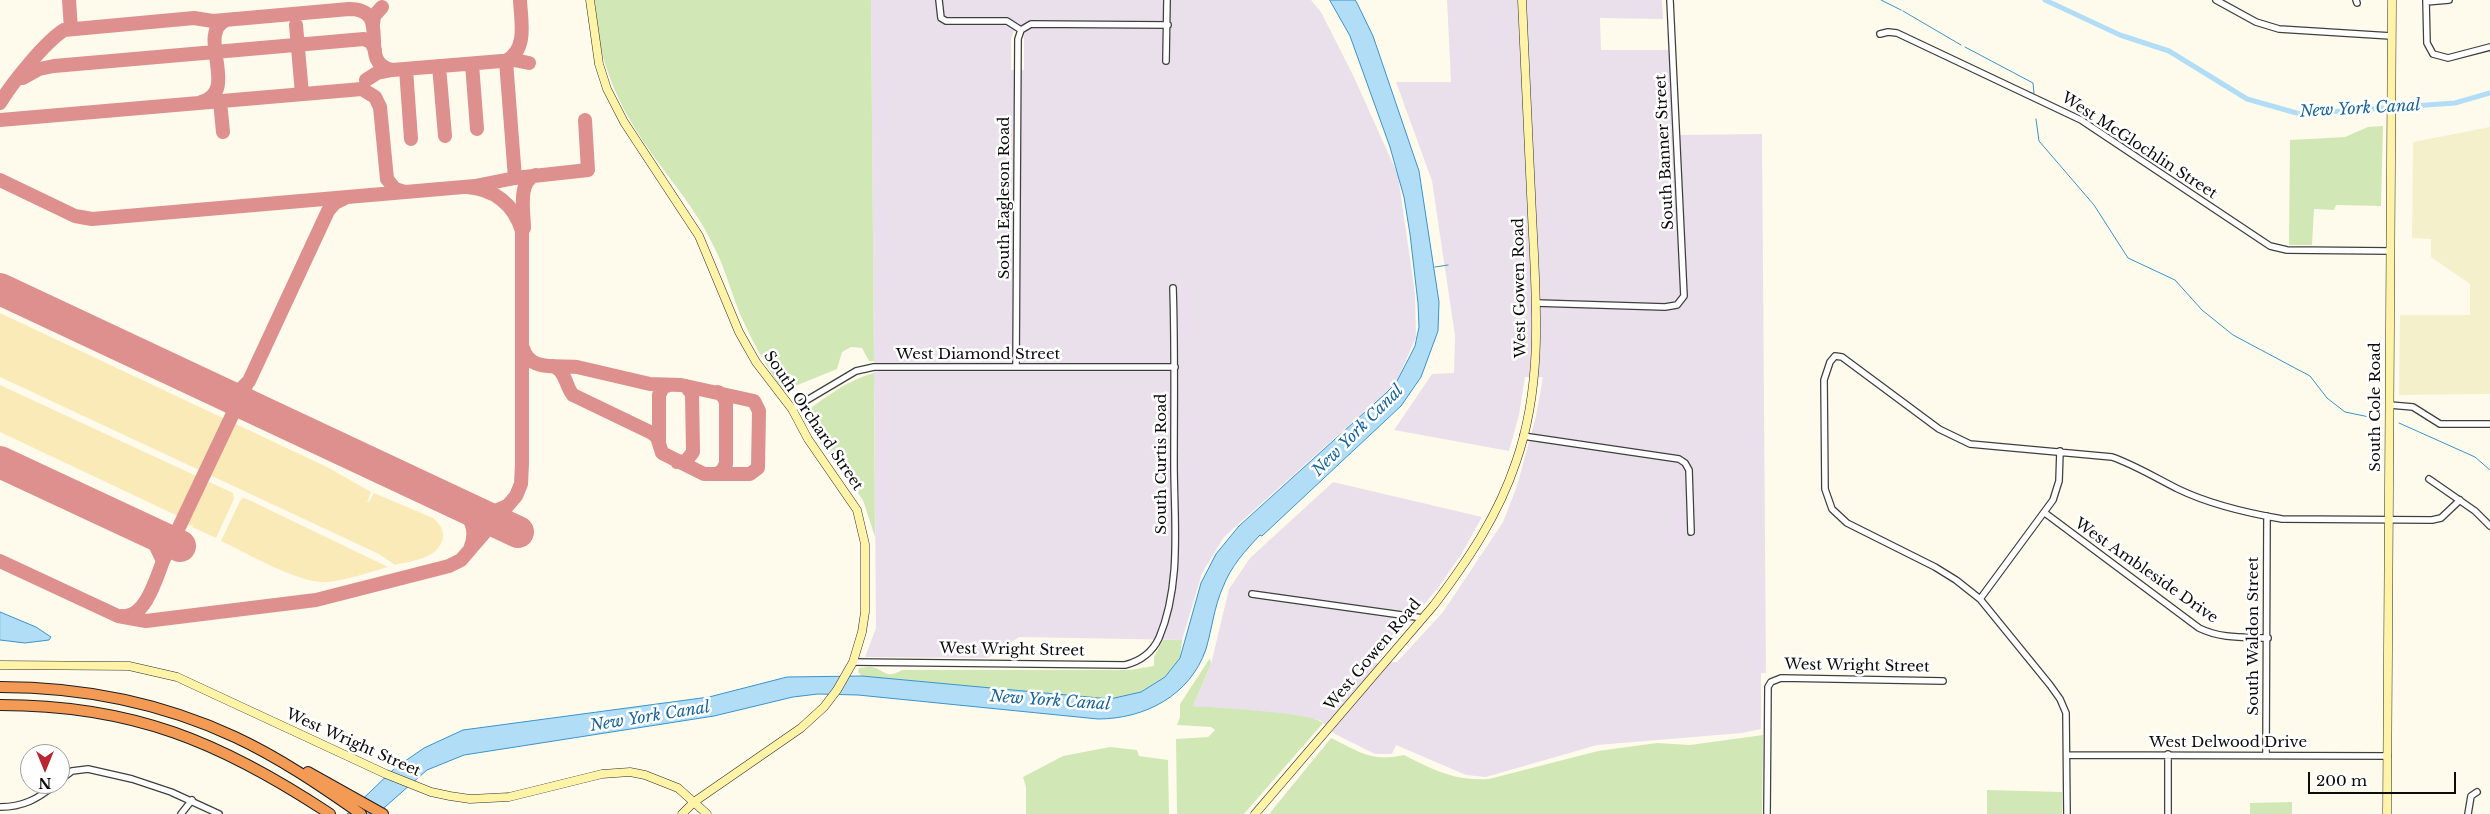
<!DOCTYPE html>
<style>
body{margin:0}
#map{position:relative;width:2490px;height:814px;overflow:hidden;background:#fffbec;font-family:"Libre Baskerville",serif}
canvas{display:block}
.north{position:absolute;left:20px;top:744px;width:50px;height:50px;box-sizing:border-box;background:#fff;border:1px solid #9e9e9e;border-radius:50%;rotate:180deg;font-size:14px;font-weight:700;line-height:20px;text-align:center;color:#0c0c0c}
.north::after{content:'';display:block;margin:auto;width:18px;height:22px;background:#bb2530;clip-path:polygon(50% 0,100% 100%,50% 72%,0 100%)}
.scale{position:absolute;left:2308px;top:772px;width:148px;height:22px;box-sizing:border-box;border:2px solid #0c0c0c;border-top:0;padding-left:6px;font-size:15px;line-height:18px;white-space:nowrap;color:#0c0c0c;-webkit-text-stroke:4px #fff;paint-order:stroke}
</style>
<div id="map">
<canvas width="2490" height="814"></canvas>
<div class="north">N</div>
<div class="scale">200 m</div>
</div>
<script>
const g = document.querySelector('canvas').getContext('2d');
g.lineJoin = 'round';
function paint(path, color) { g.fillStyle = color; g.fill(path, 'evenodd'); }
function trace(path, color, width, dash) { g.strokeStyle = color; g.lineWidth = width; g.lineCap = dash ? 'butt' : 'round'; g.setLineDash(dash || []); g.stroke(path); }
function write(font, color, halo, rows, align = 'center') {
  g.font = font + ' "Libre Baskerville",serif'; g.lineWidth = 5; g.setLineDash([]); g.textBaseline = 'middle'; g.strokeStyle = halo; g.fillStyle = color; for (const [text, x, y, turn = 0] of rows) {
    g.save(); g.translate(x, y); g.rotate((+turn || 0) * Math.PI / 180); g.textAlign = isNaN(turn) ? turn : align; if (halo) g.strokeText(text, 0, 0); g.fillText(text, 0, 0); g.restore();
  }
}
paint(new Path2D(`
 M871 0H1311L1321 12 1353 75 1398 175 1415 294 1416 337 1396 383 1224 537 1202 573 1182 640 1019 637 988 658 865 657 876 628ZM1018 22 1024 37V70H1011V38Z
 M1447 0H1662L1663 19 1600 18 1601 50H1669L1674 135 1762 134 1766 673H1761V729L1742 733 1597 745 1486 777 1466 775 1396 745 1392 754H1375L1335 734 1320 720 1193 706 1211 664 1229 589 1250 558 1333 482 1482 517 1462 553 1438 588 1374 663 1397 662 1443 612 1503 522 1517 486 1536 416 1543 377H1525L1519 415 1509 451 1394 430 1432 374 1454 373 1455 336 1432 181 1396 82H1451Z`), '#eae0eb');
paint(new Path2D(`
 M2490 127V394L2399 395 2400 315H2470V284L2431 257V239L2412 238 2413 142Z`), '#f4f0cc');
paint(new Path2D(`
 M595 0H871L874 361H869L862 348 851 347 842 352 837 369 783 391C766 366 752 341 740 314 731 292 725 268 714 247 692 200 655 164 630 120 609 84 595 41 595 0Z
 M2383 126 2381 206 2336 205 2334 210 2314 209 2312 245H2289L2290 140 2345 137 2368 127Z
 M874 373 875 537 863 500 804 421V413C826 397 847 380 874 373Z
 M1163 640H1182L1180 658 1165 677 1141 692 1110 699 862 676 858 672 859 668C863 668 868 666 872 667 886 670 885 680 902 670H1130L1154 666V657Z
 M1210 658 1211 664 1193 706C1215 708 1312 712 1323 723L1244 814H1177L1176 739 1208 737 1215 730 1211 727 1177 725 1180 717V704Z
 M1763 735 1762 814H1269L1331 738C1360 752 1371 762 1404 755 1433 770 1455 781 1489 779L1598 751 1657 743 1690 745Z
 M1110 747 1137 750 1139 756 1168 760 1169 814H1026V787L1023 777 1063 756Z
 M1987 790 2062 792V814H1987Z
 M2292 802V814H2250V803Z`), '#d1e8b6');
paint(new Path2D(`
 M0 313 327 467 371 492 367 502H369L374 493 433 518C439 523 444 529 443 538 438 559 414 560 395 565L379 554 0 377Z
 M0 385 233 493 234 499 216 538 192 527 193 523 191 526 182 522 184 519 0 432Z
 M243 498 247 499 388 567C369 572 348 580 328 582 301 585 247 553 221 541L240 501Z`), '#faeab8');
const water = new Path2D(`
 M1330 0H1355L1357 3 1373 36 1419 171 1439 302 1438 331 1421 377 1401 406 1262 536 1260 535C1245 551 1231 566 1223 587 1214 607 1212 629 1206 649 1190 696 1144 719 1098 719L858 695 818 694 793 697 714 716 464 755 427 770 377 814H347L395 768 424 748 463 730 709 697 787 677 862 676 1110 699 1141 692 1165 677 1180 658 1201 583 1216 554 1239 526 1386 393 1396 383 1410 356 1415 346 1419 327 1418 303 1410 234 1404 197 1390 147 1350 36Z
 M0 612 36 627 51 637 49 640 25 643 0 640Z`);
paint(water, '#b1ddf6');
trace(water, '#3894cc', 1);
trace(new Path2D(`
 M1881 0 1901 10
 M1903 11 1961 45
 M1965 47 2033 83 2034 93
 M2036 119 2039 141 2094 205 2128 258 2175 280 2202 310 2233 335 2310 376 2327 398 2345 412 2379 419
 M1435 267 1448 265
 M2399 423 2475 457 2490 470`), '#3894cc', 1);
trace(new Path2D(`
 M2045 0 2120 35 2169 51 2247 99 2300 114 2455 103 2490 93`), '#b1ddf6', 5);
trace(new Path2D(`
 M69 0 71 29
 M373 24 374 16 382 7
 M296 25 302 94
 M472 64 477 129
 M439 66 445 136
 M406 69 411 139
 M23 78 39 69 54 66 364 39 371 42 375 50
 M366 80 377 73 392 70 514 60 529 63
 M220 101 223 132
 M201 102C241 92 195 34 226 20
 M0 103C12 83 45 42 64 30L194 18 213 21 349 9C395 9 355 63 392 70
 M0 120 362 89 375 97 380 107 387 179 395 189 405 192
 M515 178 588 170 585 120
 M0 180 75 216 92 219 475 186 515 178 506 61C528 49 521 22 520 0
 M524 228C524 213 517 181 536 175
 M523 348C529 372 558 365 577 367L650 384 681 385 754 401 759 411 758 468 750 474H704L662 453 657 437 652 433 573 395C565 386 567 372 553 366
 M222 393 238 392 249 381 328 211 335 203 345 198
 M659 443V395L663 387 669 385
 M677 462 686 461 693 452 692 394 686 386
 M716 474 722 471 726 464V403L724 397 718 392
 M458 504C471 517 478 531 470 549
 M471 510 491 513 507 506
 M0 561 118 616 146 621 316 600 449 566 461 560 516 496 521 484 522 464V231C514 204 494 189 467 187
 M162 563 246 386
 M122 616C145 619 156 579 163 561L149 532`), '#dd908e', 14);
trace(new Path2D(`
 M0 289 518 532
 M0 462 180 546`), '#dd908e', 32);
const street = new Path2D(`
 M939 0 941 18 946 21H1007L1021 30
 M2216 0 2256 22 2279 29 2391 36
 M2356 0 2357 3
 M2426 0 2427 43 2433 54 2448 58 2490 47
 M2426 2 2449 0
 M1021 30 1031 24 1168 25
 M1880 34 1888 32 1897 33 2081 120 2270 246 2287 250 2390 251
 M1166 61 1167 0
 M1536 303 1665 307 1677 305 1684 296 1670 0
 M1016 367 1018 39 1021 30
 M2390 405 2413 407 2440 424H2490
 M792 409 856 371 874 367H1175
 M1523 436 1679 459 1685 463 1689 470 1691 532
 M2429 479 2475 511 2490 526
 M2045 513 2199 628C2221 639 2244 637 2268 638
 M1252 594 1423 618
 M1980 599 2053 500 2059 481 2060 451
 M853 662 1125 665C1141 661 1152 653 1159 638 1182 584 1174 520 1174 464 1174 405 1175 347 1173 288
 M2168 754V814
 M2068 755 2388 756
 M2266 755 2267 516
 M60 780 72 771 88 769 132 779 171 792 219 814
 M0 807C23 807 38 799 56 784
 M181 814 192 800
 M1767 814 1768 687 1771 682 1781 678 1943 681
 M2067 814 2066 713 2060 699 2050 685 1980 599 1956 580 1935 567 1847 523 1832 509 1825 489 1824 380 1830 362 1835 356 1842 357 1939 429 1970 444 2112 457C2135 465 2156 478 2178 489 2211 505 2247 513 2282 519L2432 520 2441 518 2460 500
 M2468 814 2471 796 2477 792`);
const secondary = new Path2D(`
 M590 0 599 64 607 89 624 122 699 236 739 332 756 362 792 409 808 439 857 510 865 544V612L862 632 853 662 837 690 824 707 801 728 694 802 682 814
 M0 665 129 666 177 677 386 774 431 792 450 796 470 799 509 797 602 774 630 772 645 775 678 788 707 814
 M1255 814 1434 605C1468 560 1498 516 1516 462 1544 382 1536 298 1532 215 1529 143 1525 72 1522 0
 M2387 814 2392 0`);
const highway = new Path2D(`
 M0 687C81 687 162 703 235 737 280 758 321 786 361 814
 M0 705C133 705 221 742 330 814
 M308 772 383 814`);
trace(street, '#3f3f3f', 8);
trace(secondary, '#2e2e2e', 9);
trace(highway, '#1d1d1d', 12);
trace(street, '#fff', 5.5);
trace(secondary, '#fef3a7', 8);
trace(highway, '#f39a55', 10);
write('15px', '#0c0c0c', '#fff', [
 ["West McGlochlin Street",2139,146,33],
 ["South Banner Street",1665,152,-93],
 ["South Eagleson Road",1005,198,-90],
 ["West Gowen Road",1520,288,-91],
 ["West Diamond Street",978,355],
 ["South Cole Road",2376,407,-90],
 ["South Orchard Street",813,421,56],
 ["South Curtis Road",1162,464,-90],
 ["West Ambleside Drive",2146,571,35],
 ["South Waldon Street",2254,636,-90],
 ["West Wright Street",1012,650,1],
 ["West Gowen Road",1373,655,-50],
 ["West Wright Street",1857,666,1],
 ["West Wright Street",353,743,24],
 ["West Delwood Drive",2228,743]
]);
write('italic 16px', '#17659d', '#fff', [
 ["New York Canal",2360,109,-3],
 ["New York Canal",1358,431,-45],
 ["New York Canal",1050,701,4],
 ["New York Canal",650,717,-9]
]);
</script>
